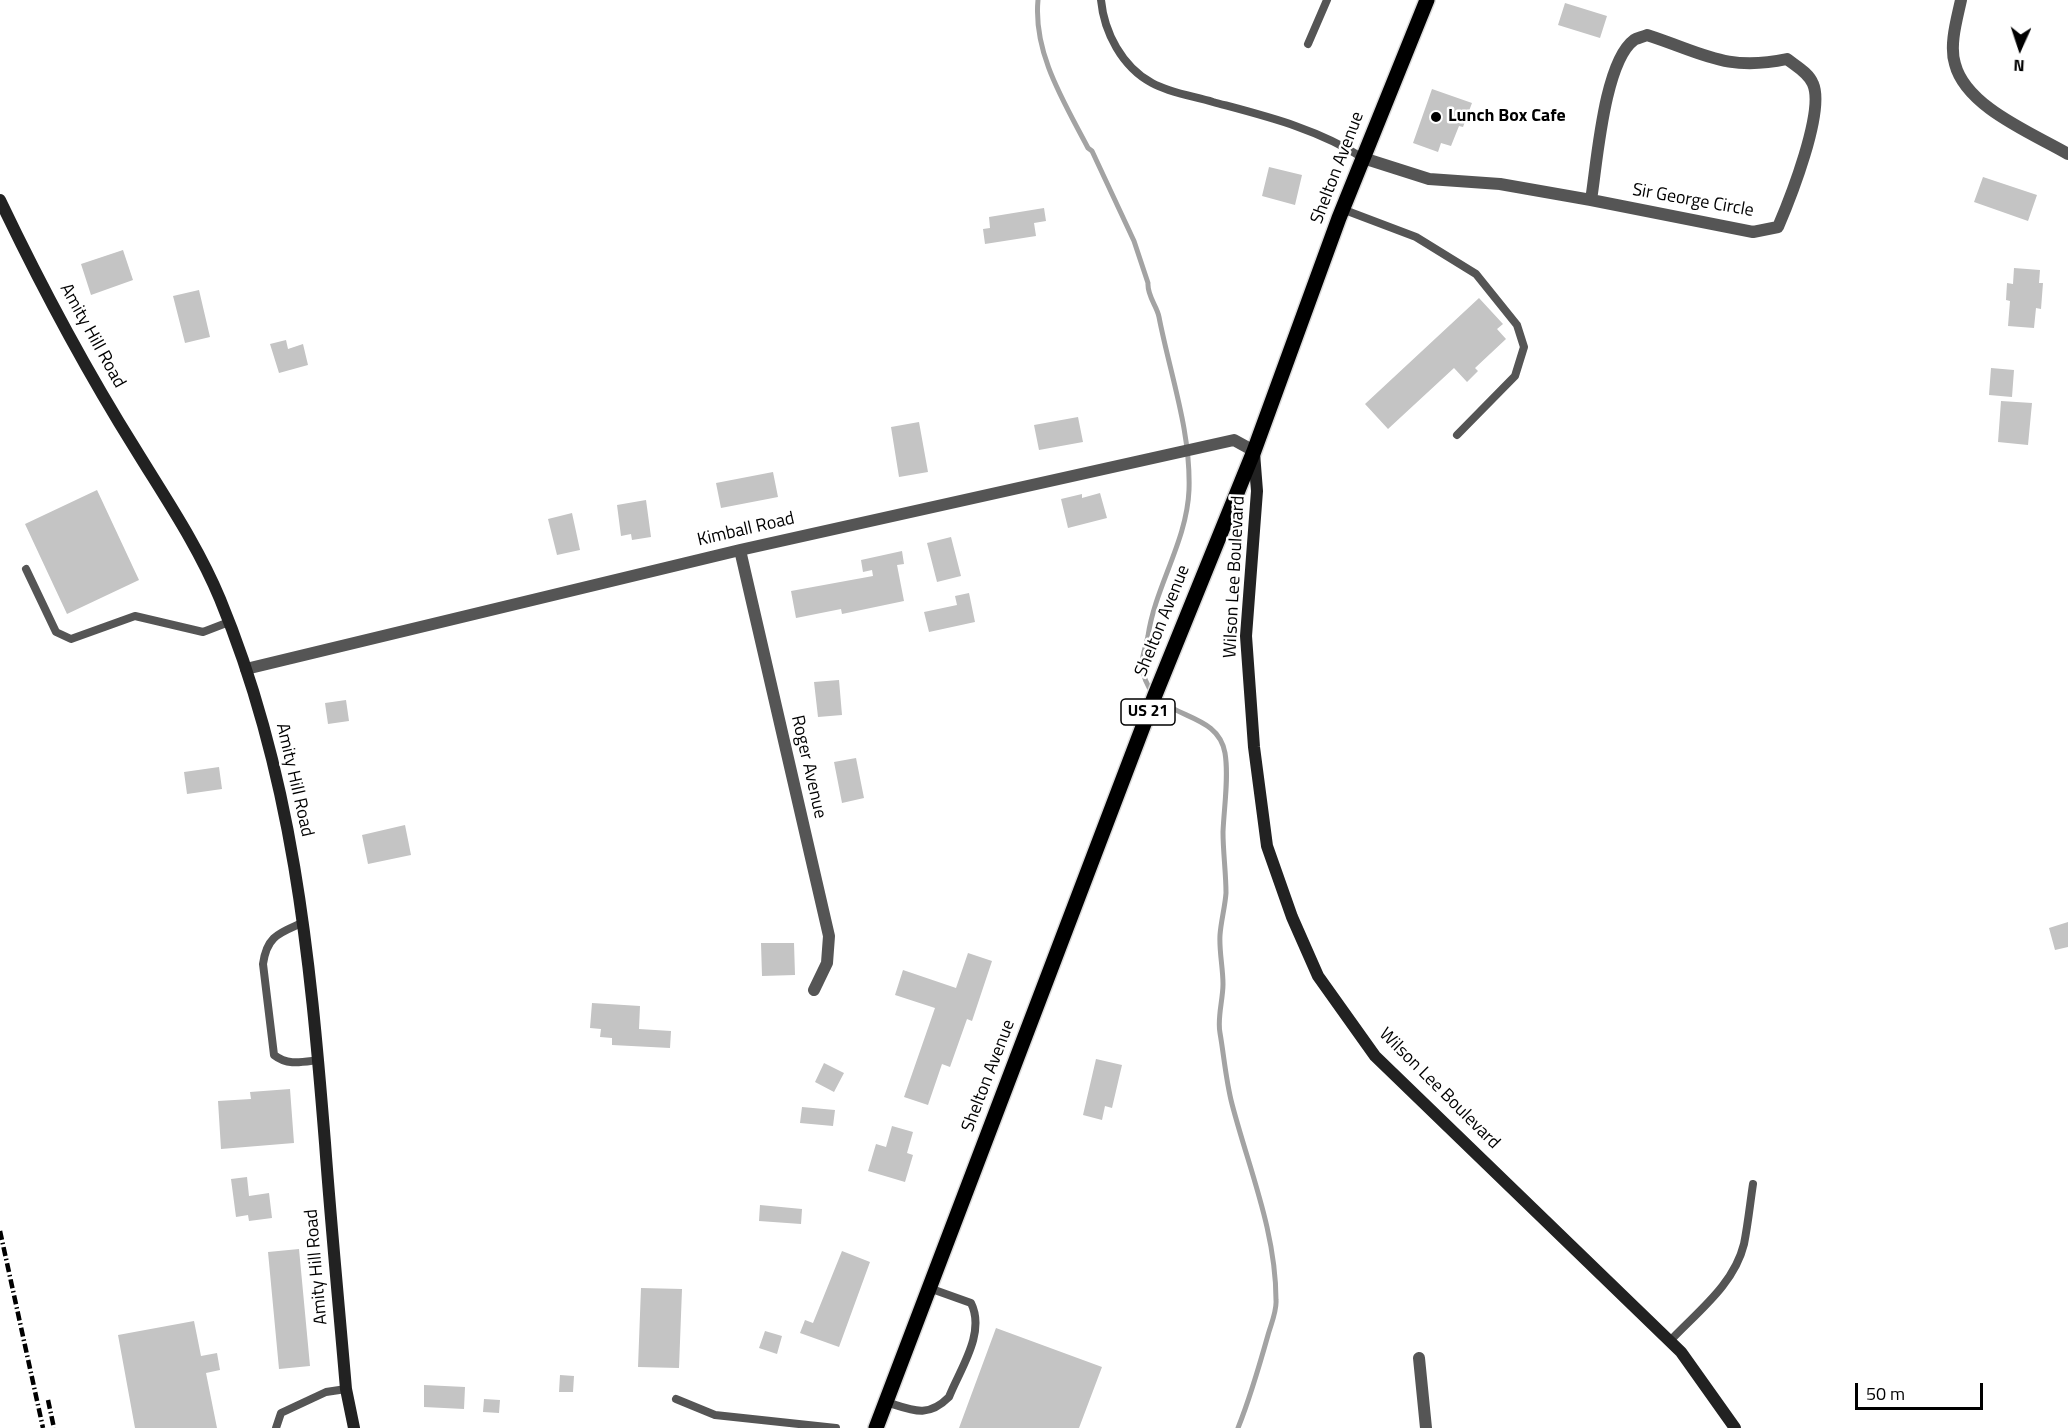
<!DOCTYPE html>
<style>
body{margin:0}
#map{position:relative;width:2068px;height:1428px;overflow:hidden;background:#fff;font-family:"Titillium Web",sans-serif}
canvas{display:block}
.north{position:absolute;left:1990px;top:18px;width:60px;height:60px;-webkit-text-stroke:4px #fff;paint-order:stroke;rotate:183deg;font-size:16px;font-weight:700;line-height:24px;text-align:center;color:#000}
.north::after{content:'';display:block;margin:auto;width:21px;height:27px;background:#000;clip-path:polygon(50% 0,100% 100%,50% 72%,0 100%)}
.scale{position:absolute;left:1855px;top:1383px;width:128px;height:27px;box-sizing:border-box;border:3px solid #000;border-top:0;padding-left:8px;font-size:18px;line-height:21px;white-space:nowrap;color:#000;-webkit-text-stroke:4px #fff;paint-order:stroke}
</style>
<div id="map">
<canvas width="2068" height="1428"></canvas>
<div class="north">N</div>
<div class="scale">50 m</div>
</div>
<script>
const g = document.querySelector('canvas').getContext('2d');
g.lineJoin = 'round';
function trace(path, color, width, dash) { g.strokeStyle = color; g.lineWidth = width; g.lineCap = dash ? 'butt' : 'round'; g.setLineDash(dash || []); g.stroke(path); }
function paint(path, color) { g.fillStyle = color; g.fill(path, 'evenodd'); }
function write(font, color, halo, rows, align = 'center') {
  g.font = font + ' "Titillium Web",sans-serif'; g.lineWidth = 5; g.setLineDash([]); g.textBaseline = 'middle'; g.strokeStyle = halo; g.fillStyle = color; for (const [text, x, y, turn = 0] of rows) {
    g.save(); g.translate(x, y); g.rotate((+turn || 0) * Math.PI / 180); g.textAlign = isNaN(turn) ? turn : align; if (halo) g.strokeText(text, 0, 0); g.fillText(text, 0, 0); g.restore();
  }
}
trace(new Path2D(`
 M1038 0C1033 53 1064 102 1088 148L1092 151 1134 241 1148 283C1147 296 1157 306 1159 317 1170 374 1191 431 1189 490 1187 541 1155 587 1148 636 1146 647 1140 659 1143 672 1154 723 1217 707 1225 753 1229 777 1224 807 1223 832 1223 852 1226 873 1226 893 1225 907 1221 921 1220 935 1219 951 1223 968 1223 984 1223 1000 1217 1018 1220 1033 1224 1056 1226 1081 1232 1104 1249 1169 1276 1232 1276 1300 1277 1311 1271 1324 1268 1335 1259 1367 1250 1398 1238 1428`), '#a3a3a3', 5);
paint(new Path2D(`
 M1565 3 1607 16 1600 38 1558 25Z
 M1432 89 1472 103 1463 127 1459 126 1451 146 1441 143 1438 152 1413 143Z
 M1269 167 1302 175 1295 205 1262 196Z
 M1983 177 2037 195 2028 221 1974 202Z
 M1044 208 1046 221 1034 223 1036 236 985 244 983 229 990 228 989 217Z
 M123 250 133 280 91 295 81 264Z
 M2014 268 2040 270 2039 283H2043L2041 309 2036 308 2034 328 2008 326 2010 301 2006 300 2007 283 2013 284Z
 M199 290 210 337 185 343 173 296Z
 M1479 298 1503 324 1497 329 1506 339 1475 368 1478 371 1467 382 1454 368 1388 429 1365 404Z
 M286 340 288 349 303 344 308 365 279 373 270 344Z
 M1991 368 2014 370 2012 397 1989 395Z
 M2001 401 2032 403 2028 445 1998 442Z
 M1078 417 1083 442 1039 450 1034 425Z
 M919 422 928 472 899 477 891 427Z
 M773 472 778 497 721 508 716 483Z
 M97 490 139 580 67 614 25 524Z
 M1100 493 1107 518 1068 528 1061 499 1082 494V498Z
 M646 500 651 537 632 540 631 534 621 536 617 505Z
 M572 513 580 550 557 555 548 519Z
 M951 537 961 576 937 582 927 543Z
 M902 551 904 564 897 565 904 601 842 614 841 609 796 618 791 591 873 576 872 570 863 572 861 560Z
 M969 593 975 622 929 632 924 612 957 605 955 596Z
 M839 680 842 715 818 717 814 682Z
 M346 700 349 721 328 724 325 703Z
 M856 758 864 798 842 803 834 762Z
 M219 767 222 789 187 794 184 772Z
 M405 825 411 855 368 864 362 835Z
 M2068 922V947L2055 950 2049 928Z
 M761 943H794L795 975 762 976Z
 M968 953 992 961 972 1021 967 1019 950 1067 942 1064 928 1105 904 1097 935 1008 895 995 903 970 956 988Z
 M592 1003 640 1006 639 1029 671 1031 670 1048 612 1045V1038L600 1037 601 1029 590 1028Z
 M1096 1059 1122 1065 1112 1108 1105 1106 1102 1120 1083 1115Z
 M824 1063 844 1073 834 1092 815 1082Z
 M290 1089 294 1143 221 1149 218 1101 251 1099 250 1092Z
 M802 1107 835 1110 833 1126 800 1123Z
 M892 1126 913 1132 907 1153 913 1155 905 1182 868 1171 876 1144 886 1147Z
 M247 1177 249 1196 269 1193 272 1218 249 1221 248 1215 236 1217 231 1179Z
 M760 1205 802 1209 801 1224 759 1221Z
 M299 1249 310 1366 279 1369 268 1252Z
 M842 1251 870 1262 839 1347 800 1333 805 1320 813 1323Z
 M641 1288 682 1289 679 1368 638 1367Z
 M194 1321 201 1356 217 1353 220 1370 206 1373 217 1428H135L118 1335Z
 M996 1328 1102 1367 1079 1428H959Z
 M765 1331 782 1336 777 1354 759 1348Z
 M560 1375 574 1376 573 1392H559Z
 M424 1385 465 1387 464 1409 424 1407Z
 M484 1399 500 1400 499 1413 483 1412Z`), '#c4c4c4');
const primary = new Path2D(`
 M876 1428 1155 695 1254 451 1339 218 1427 0`);
trace(primary, '#dbdbdb', 18);
trace(new Path2D(`
 M1101 0C1104 32 1122 67 1152 83 1170 93 1193 96 1213 102 1265 116 1316 128 1363 158
 M1308 44 1327 0
 M1342 209 1416 237 1476 274 1517 325 1524 347 1515 376 1457 435
 M26 569 56 632 71 639 135 616 203 632 229 622
 M304 922C280 933 267 935 263 964L274 1055C288 1066 302 1062 319 1060
 M1669 1342C1697 1312 1734 1285 1744 1244 1748 1224 1750 1204 1753 1184
 M676 1399 715 1415 836 1428
 M886 1402C912 1410 927 1419 949 1397 960 1369 986 1333 971 1303L929 1288
 M276 1428 281 1413 326 1392 346 1389`), '#555', 8);
trace(new Path2D(`
 M1961 0C1957 19 1949 45 1955 64 1966 107 2032 133 2068 154
 M1647 35C1703 53 1726 72 1787 59 1796 66 1809 73 1813 84 1825 111 1790 199 1778 227L1753 232 1591 200C1597 163 1604 62 1634 40 1637 38 1643 37 1647 35Z
 M1363 158 1429 179 1500 184 1591 200
 M740 550 829 936 827 963 814 990
 M246 669 740 550 1234 440 1254 451
 M1419 1358 1426 1428`), '#555', 12);
trace(new Path2D(`
 M0 200C41 286 86 370 136 450 166 499 198 546 220 599 293 775 310 956 325 1143 331 1225 339 1307 346 1389L354 1428
 M1254 453 1257 491 1246 636 1254 747 1267 846 1292 917 1318 976 1375 1056 1681 1352 1735 1428`), '#222', 12);
trace(primary, '#000', 15);
trace(new Path2D(`
 M0 1231 43 1428
 M48 1400 54 1428`), '#000', 4.5, [9, 3, 1.5, 3]);
for (const [x, y, r, color] of [
 [1436,117,6,"#000"]
]) { const dot = new Path2D(); dot.arc(x, y, r, 0, 2 * Math.PI); g.fillStyle = color; g.fill(dot); trace(dot, '#fff', 2); }
for (const [x, y, w] of [
 [1148,712,54]
]) { const box = new Path2D(); box.roundRect(x - w / 2, y - 13, w, 26, 4.5); g.fillStyle = '#fff'; g.fill(box); trace(box, '#000', 1.5); }
write('bold 16px', '#000', null, [
 ["US 21",1148,712]
]);
write('bold 18px', '#000', '#fff', [
 ["Lunch Box Cafe",1448,117]
], 'left');
write('18px', '#000', '#fff', [
 ["Shelton Avenue",1338,168,-69],
 ["Sir George Circle",1693,201,10],
 ["Amity Hill Road",92,336,61],
 ["Kimball Road",746,530,-13],
 ["Wilson Lee Boulevard",1235,577,-87],
 ["Shelton Avenue",1163,621,-68],
 ["Roger Avenue",808,767,77],
 ["Amity Hill Road",294,780,77],
 ["Shelton Avenue",989,1076,-69],
 ["Wilson Lee Boulevard",1439,1089,45],
 ["Amity Hill Road",317,1267,-95]
]);
</script>
